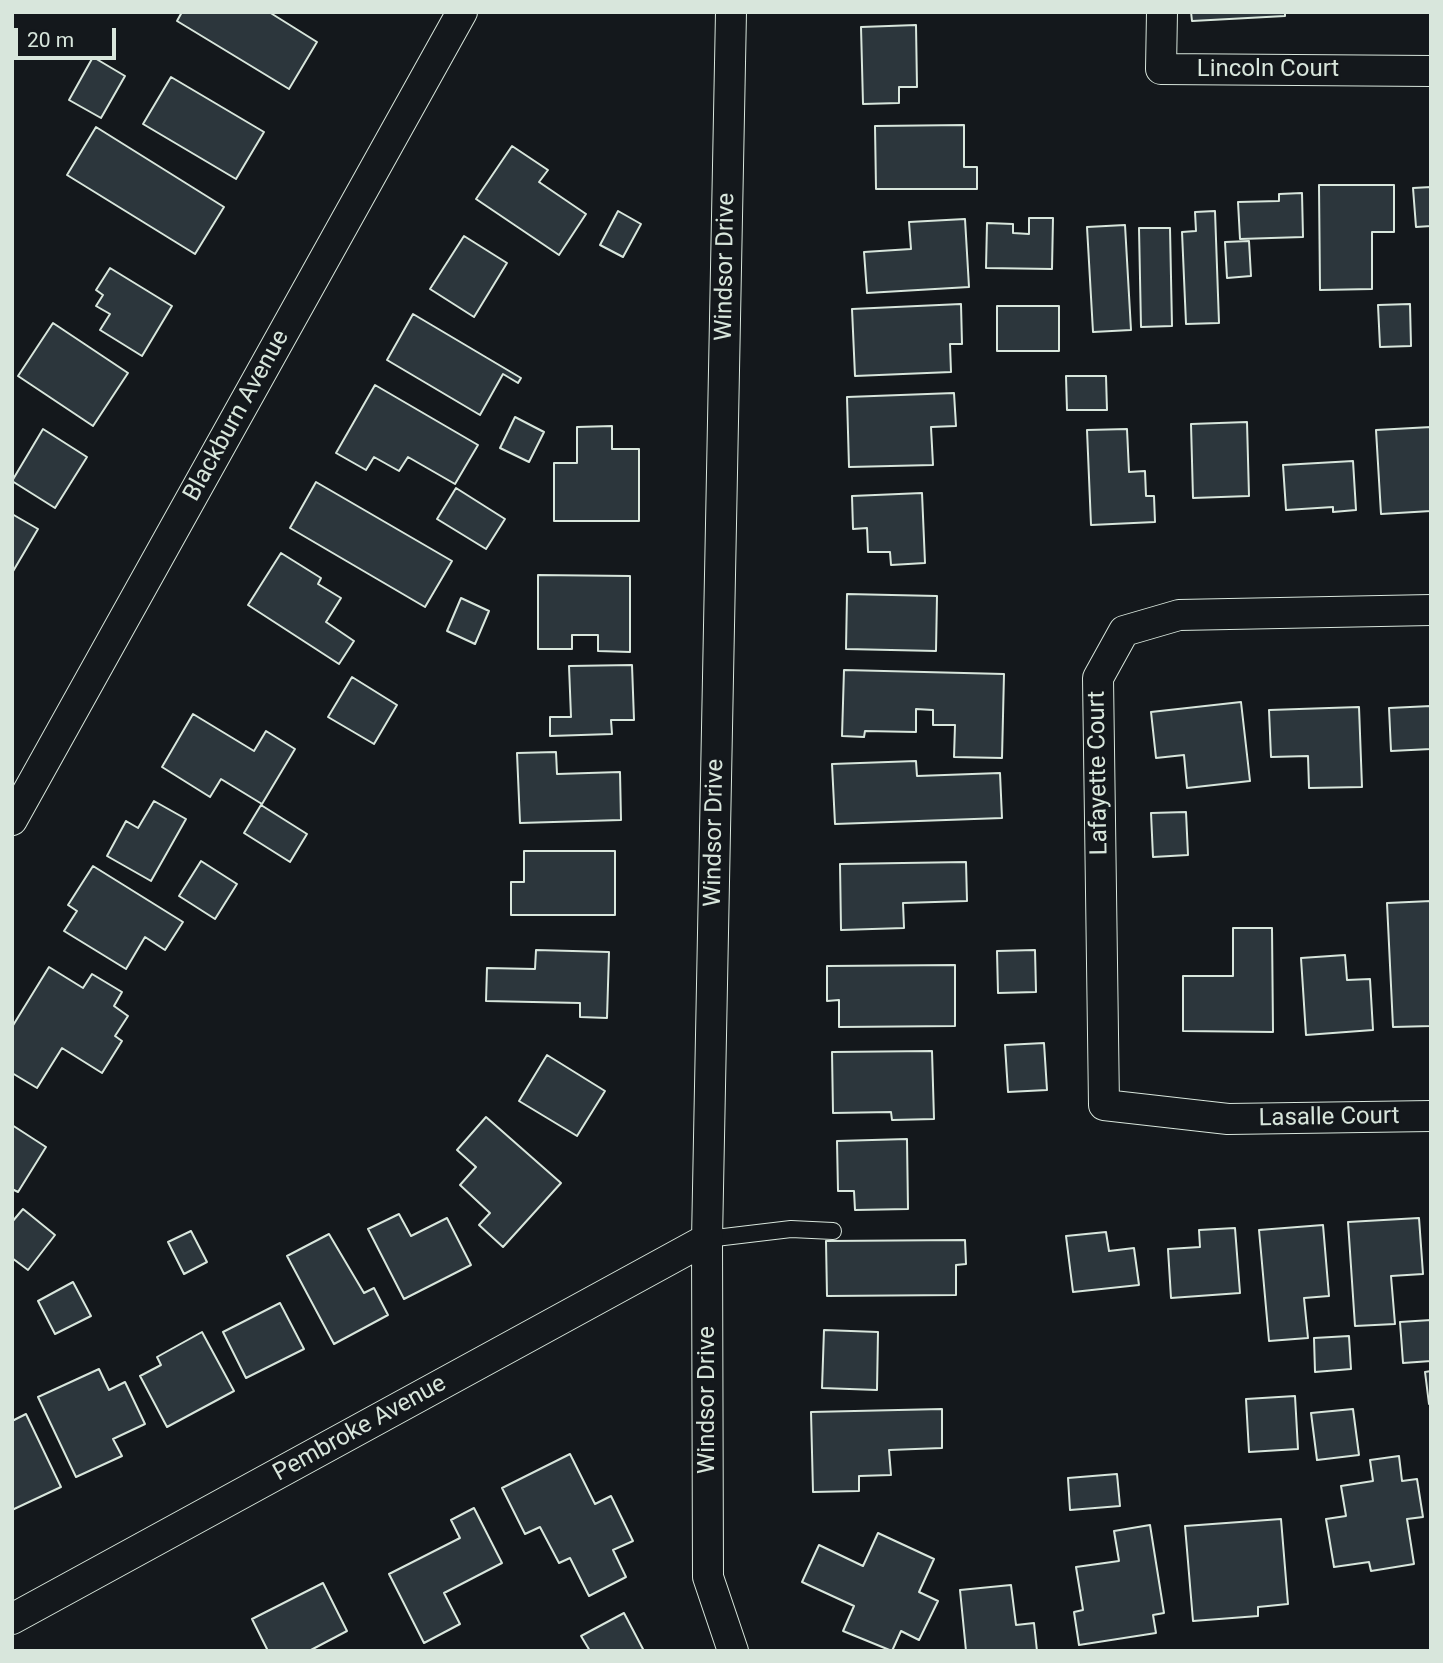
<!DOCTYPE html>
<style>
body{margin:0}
#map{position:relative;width:1443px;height:1663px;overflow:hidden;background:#14181c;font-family:Roboto,sans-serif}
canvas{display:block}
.frame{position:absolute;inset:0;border:14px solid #d8e6dc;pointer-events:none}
.scale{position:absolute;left:14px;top:28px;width:102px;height:32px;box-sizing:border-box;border:4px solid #d8e6dc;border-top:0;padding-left:9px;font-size:21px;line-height:24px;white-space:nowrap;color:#d8e6dc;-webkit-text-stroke:5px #14181c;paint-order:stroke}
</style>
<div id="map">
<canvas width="1443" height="1663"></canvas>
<div class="frame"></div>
<div class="scale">20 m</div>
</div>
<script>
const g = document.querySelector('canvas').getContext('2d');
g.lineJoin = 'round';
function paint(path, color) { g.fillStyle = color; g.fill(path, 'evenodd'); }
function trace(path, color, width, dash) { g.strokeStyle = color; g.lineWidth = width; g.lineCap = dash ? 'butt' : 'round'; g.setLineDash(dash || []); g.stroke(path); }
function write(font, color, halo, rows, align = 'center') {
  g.font = font + ' Roboto,sans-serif'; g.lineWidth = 5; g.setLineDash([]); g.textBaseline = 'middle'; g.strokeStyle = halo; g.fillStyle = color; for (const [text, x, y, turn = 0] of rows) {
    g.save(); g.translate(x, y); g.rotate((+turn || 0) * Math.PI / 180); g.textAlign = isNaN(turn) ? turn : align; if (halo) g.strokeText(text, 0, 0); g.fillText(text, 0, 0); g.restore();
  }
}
const building = new Path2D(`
 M182 12H269L317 42 289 89 177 21Z
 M1191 12H1285V16L1192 21Z
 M916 25 917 87H899V103L863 104 861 27Z
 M93 57 125 76 101 118 69 100Z
 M171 77 264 132 236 179 143 124Z
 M964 125V167H977V189H876L875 126Z
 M96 127 224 207 195 254 67 175Z
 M512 146 548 170 539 182 586 214 559 255 476 199Z
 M1319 185H1394V232H1372V289L1320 290Z
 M1431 187V226L1416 227 1413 188Z
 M1302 193 1303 237 1240 239 1238 202 1279 201V194Z
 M618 211 641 224 623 257 600 245Z
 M1215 211 1219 323 1186 324 1182 232 1196 231 1195 212Z
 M1029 218H1053L1052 269 986 268 987 223 1013 224V233L1029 234Z
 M965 219 969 287 867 293 864 252 911 249 909 222Z
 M1125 225 1131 330 1093 332 1087 227Z
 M1139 228H1170L1172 326 1141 327Z
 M464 236 507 263 474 317 430 289Z
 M1249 241 1251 276 1227 278 1225 242Z
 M110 268 172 306 142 356 100 330 110 314 96 306 103 295 96 290Z
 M961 304 962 344H950L951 372 855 376 852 309Z
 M1410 304 1411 346 1380 347 1378 305Z
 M997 306H1059V351H997Z
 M413 314 521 378 518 383 503 374 480 415 387 360Z
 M53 323 128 373 93 426 18 376Z
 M1066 376H1106L1107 410H1067Z
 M375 385 478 445 455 484 408 457 399 471 374 457 366 470 336 453Z
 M954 393 956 426 931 427 933 465 849 467 847 397Z
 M515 417 544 432 529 462 500 448Z
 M1247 422 1249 496 1193 498 1191 424Z
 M612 426V449H639V521H554V463H577V427Z
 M1431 427V511L1381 514 1376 430Z
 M43 429 87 457 55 508 12 481Z
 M1127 429 1129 472 1145 471 1146 496H1154L1155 522 1091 525 1087 430Z
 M1353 461 1356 510 1333 512V507L1286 510 1283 465Z
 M316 482 452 561 425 607 290 528Z
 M456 488 505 519 486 549 437 519Z
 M922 493 925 563 891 565 890 552H868L867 528 853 529 852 496Z
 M12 514 38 529 12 573Z
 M281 553 321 578 318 584 341 598 326 622 354 641 339 664 248 605Z
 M538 575 630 576V652L598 651V635H572V649H538Z
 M847 594 937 596 936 651 846 649Z
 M461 598 489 611 475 644 447 631Z
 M632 665 634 720H611L612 734 550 736V717H571L569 666Z
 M844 670 1004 674 1002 758 954 757 955 725H933V710L916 709V732L865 731 864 737 842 736Z
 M352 677 397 705 374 744 328 717Z
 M1241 702 1250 781 1187 788 1184 755 1156 758 1151 712Z
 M1431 706V749L1391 751 1389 708Z
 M1359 707 1362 787 1309 788 1308 756 1271 757 1269 710Z
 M193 714 254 751 266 731 295 749 262 804 221 779 210 797 162 767Z
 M556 752 557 774 620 772 621 820 520 823 517 753Z
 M916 761 917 776 1000 773 1002 818 835 824 832 764Z
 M154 801 186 819 151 881 107 856 126 821 138 828Z
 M261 805 307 834 290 862 244 833Z
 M1186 812 1188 855 1153 857 1151 813Z
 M524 851H615V915H511V882H524Z
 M201 861 237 884 215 919 179 896Z
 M966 862 967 901 903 903 904 928 841 930 840 864Z
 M93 866 183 922 165 950 145 937 126 969 64 931 77 911 68 905Z
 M1431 901V1026L1393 1027 1387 903Z
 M1233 928H1272L1273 1032 1183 1031V976H1233Z
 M536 950 609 952 607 1018 580 1017V1003L486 1001 487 968 535 969Z
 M1035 950 1036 992 998 993 997 951Z
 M1345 955 1347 980 1370 979 1373 1030 1306 1035 1301 958Z
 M955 965V1026L839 1027V1000L827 1001V966Z
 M49 967 83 988 92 974 122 992 114 1006 128 1016 115 1036 122 1041 102 1073 62 1048 37 1088 12 1073V1027Z
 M1044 1043 1047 1090 1008 1092 1005 1045Z
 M932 1051 934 1119 892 1120 891 1112 833 1113 832 1052Z
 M547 1055 605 1091 577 1136 519 1101Z
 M486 1117 561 1183 503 1247 479 1225 490 1213 460 1185 476 1167 457 1150Z
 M12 1125 46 1147 18 1192 12 1189Z
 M907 1139 908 1209 855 1210 854 1191H838L837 1141Z
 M23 1209 55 1235 28 1270 12 1258V1222Z
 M399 1214 411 1236 447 1218 471 1265 404 1299 368 1229Z
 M1419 1218 1423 1274 1391 1276 1395 1324 1355 1326 1348 1222Z
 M1323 1225 1329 1296 1304 1298 1308 1338 1269 1341 1259 1230Z
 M1235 1228 1240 1293 1171 1298 1168 1249 1200 1247 1199 1230Z
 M191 1231 207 1262 184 1274 168 1242Z
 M1106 1232 1109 1251 1134 1248 1139 1285 1073 1292 1066 1236Z
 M329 1234 364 1293 374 1288 388 1315 334 1344 287 1256Z
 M965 1240 966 1264 956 1265V1295L827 1296 826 1241Z
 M73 1282 91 1316 55 1334 38 1301Z
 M280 1303 304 1349 246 1378 223 1332Z
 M1431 1320V1361L1403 1363 1400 1322Z
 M824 1330 878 1332 877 1390 822 1388Z
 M202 1332 234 1391 167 1427 140 1376 161 1365 157 1357Z
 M1349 1336 1351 1369 1315 1372 1314 1338Z
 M99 1369 109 1390 125 1382 145 1424 113 1439 122 1456 76 1477 38 1397Z
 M1431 1371V1404H1429L1425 1372Z
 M1295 1396 1298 1449 1249 1452 1246 1399Z
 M942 1409V1448L889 1450 891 1475 859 1476V1491L813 1492 811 1412Z
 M1353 1409 1359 1455 1317 1460 1311 1413Z
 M26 1414 61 1487 12 1510V1421Z
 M570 1454 595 1504 611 1496 633 1541 613 1550 626 1577 589 1596 570 1558 559 1563 540 1527 525 1534 502 1488Z
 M1399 1456 1402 1481 1417 1479 1423 1517 1407 1519 1414 1564 1371 1571 1369 1562 1334 1567 1326 1519 1346 1516 1341 1486 1373 1481 1370 1460Z
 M1117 1474 1120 1506 1070 1510 1068 1478Z
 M474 1508 502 1563 444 1593 460 1624 424 1643 389 1574 460 1538 451 1520Z
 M1281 1519 1288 1604 1258 1607V1616L1193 1621 1185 1526Z
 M1150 1525 1164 1613 1153 1615 1156 1633 1079 1645 1074 1612 1083 1610 1076 1567 1119 1561 1114 1531Z
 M878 1533 934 1559 919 1592 938 1601 919 1640 901 1631 892 1651 843 1631 854 1606 802 1582 819 1545 863 1566Z
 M323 1583 347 1631 309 1651H268L252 1619Z
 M1011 1585 1016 1625 1034 1623 1037 1651H966L960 1590Z
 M624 1613 644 1651H590L581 1636Z`);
paint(building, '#2c363c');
trace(building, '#d8e6dc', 2);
const service = new Path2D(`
 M707 1239 791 1229 833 1231`);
const minor = new Path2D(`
 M731 12 707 1239 708 1577 733 1651
 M1162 12 1161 69 1431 71
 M1431 610 1179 615 1124 631 1098 678 1104 1105 1228 1119 1431 1116
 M12 820 462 12
 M12 1619 707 1239`);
trace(service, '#d8e6dc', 18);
trace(minor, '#d8e6dc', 32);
trace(service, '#14181c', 16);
trace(minor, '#14181c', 30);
write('24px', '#d8e6dc', '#14181c', [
 ["Lincoln Court",1268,70],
 ["Windsor Drive",726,267,-89],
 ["Blackburn Avenue",237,416,-61],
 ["Lafayette Court",1099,773,-91],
 ["Windsor Drive",715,833,-89],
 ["Lasalle Court",1329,1118,-1],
 ["Windsor Drive",708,1400,-90],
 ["Pembroke Avenue",360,1429,-29]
]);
</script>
